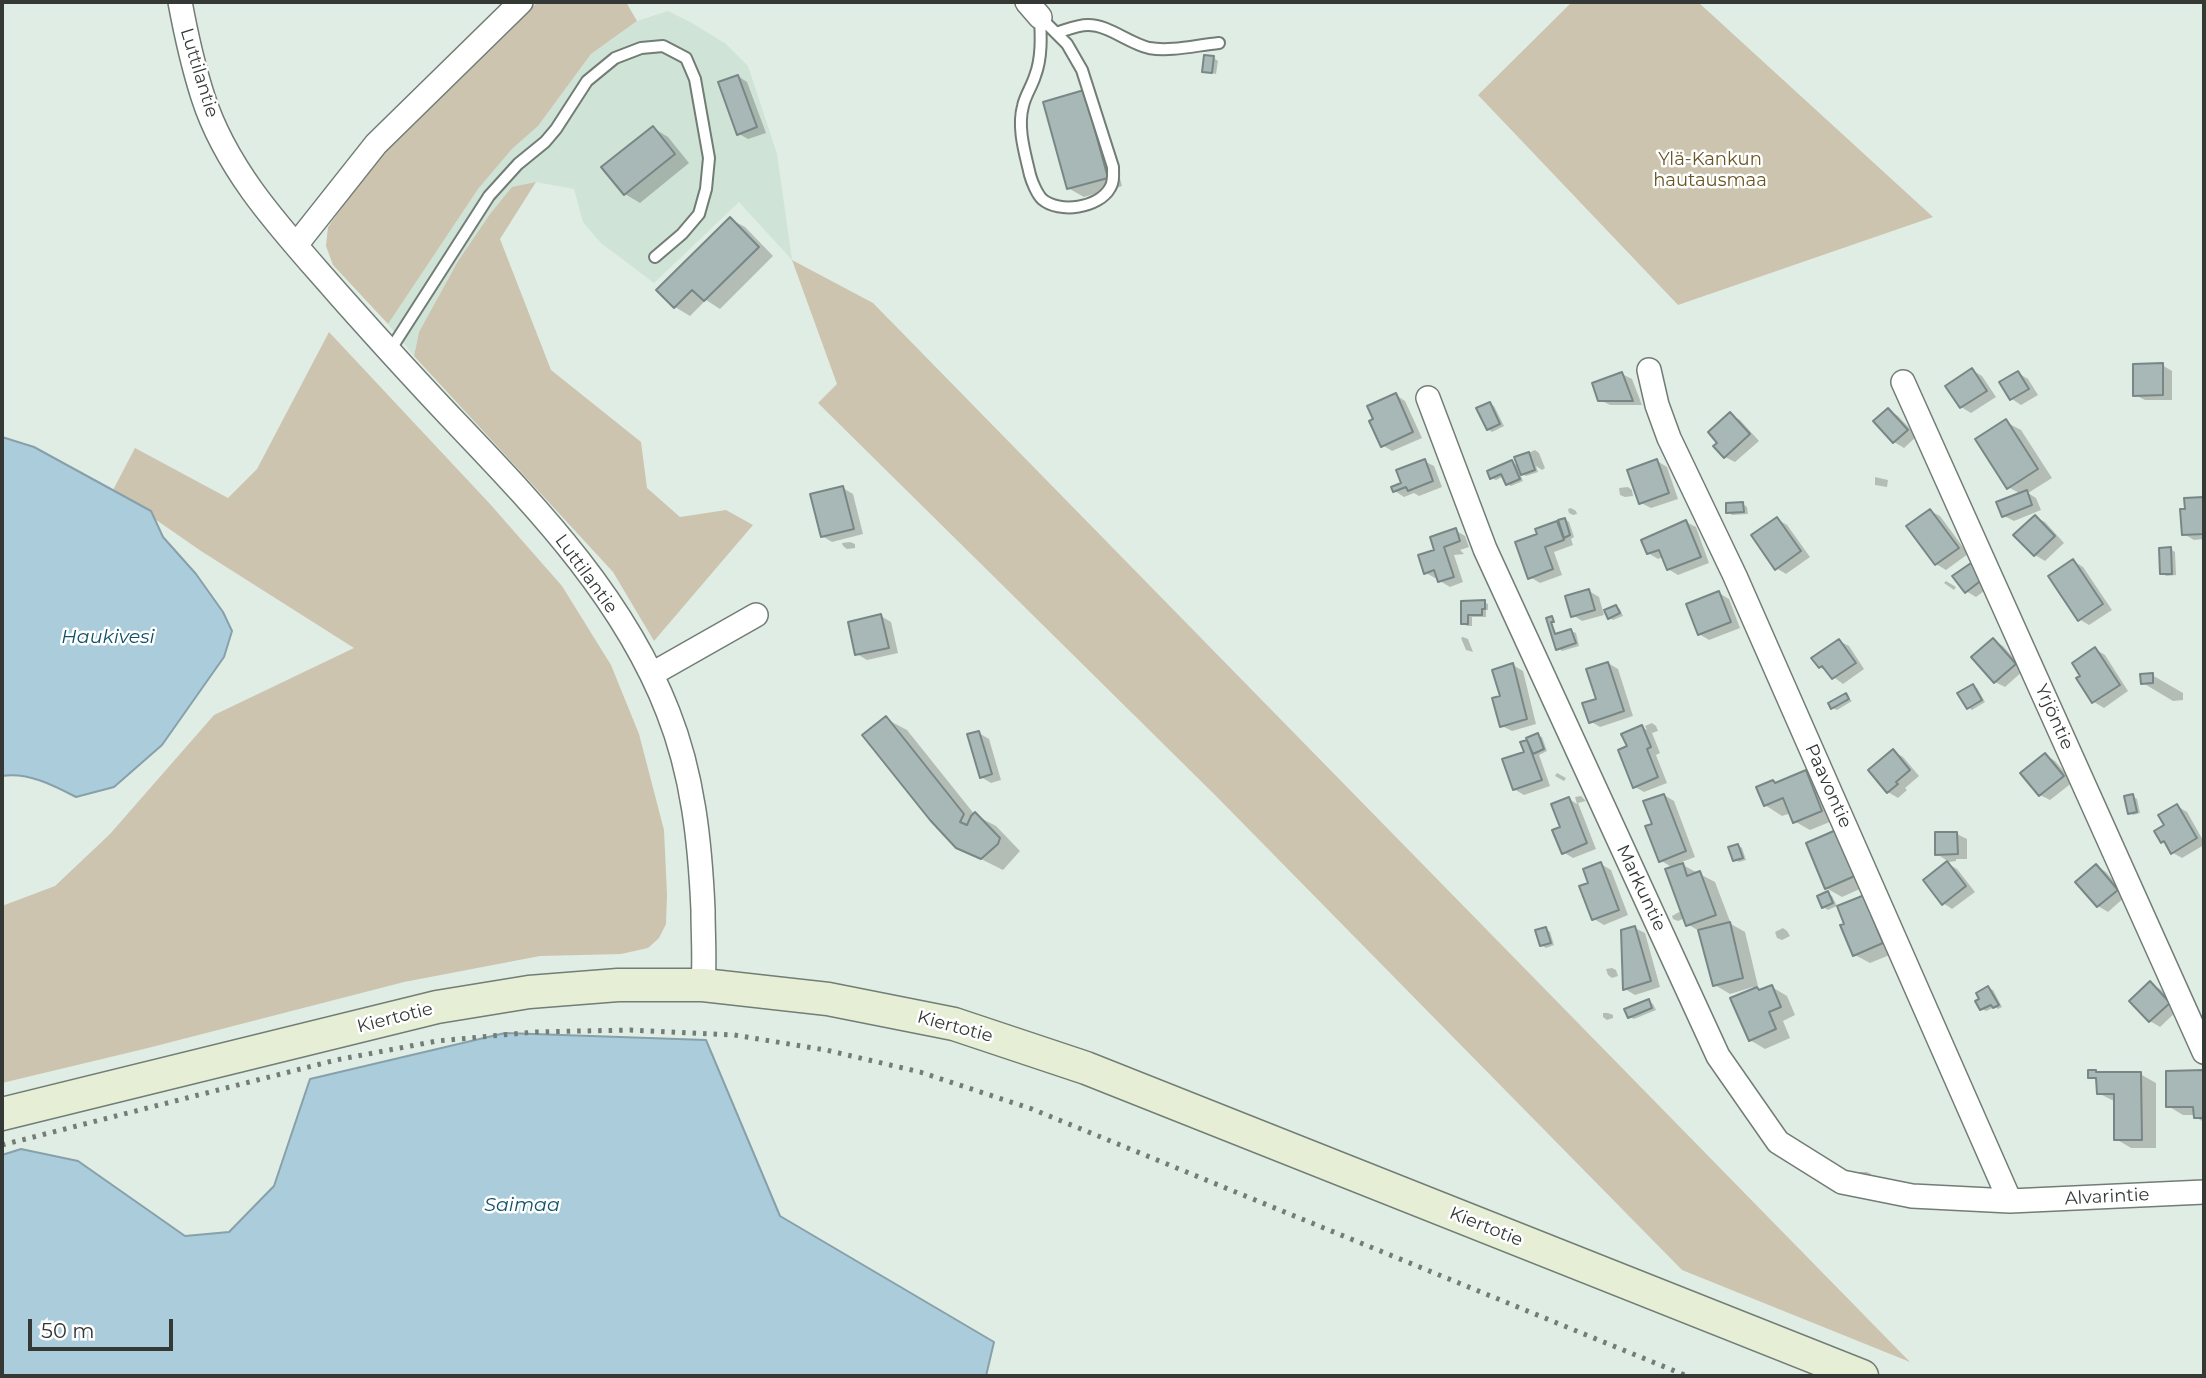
<!DOCTYPE html>
<meta charset="utf-8">
<style>
body{margin:0}
#map{position:relative;width:2206px;height:1378px;overflow:hidden;background:#e0ede4;font-family:Montserrat,sans-serif}
canvas{display:block}
.frame{position:absolute;inset:0;border:4px solid #343936;pointer-events:none}
.scale{position:absolute;left:28px;top:1319px;width:145px;height:32px;box-sizing:border-box;border:4px solid #343936;border-top:0;padding-left:9px;font-size:21px;line-height:24px;white-space:nowrap;color:#343936;-webkit-text-stroke:5px #fff;paint-order:stroke}
</style>
<div id="map">
<canvas width="2206" height="1378"></canvas>
<div class="frame"></div>
<div class="scale">50 m</div>
</div>
<script>
const g = document.querySelector('canvas').getContext('2d');
g.lineJoin = 'round';
function paint(path, color) { g.fillStyle = color; g.fill(path, 'evenodd'); }
function trace(path, color, width, dash) { g.strokeStyle = color; g.lineWidth = width; g.lineCap = dash ? 'butt' : 'round'; g.setLineDash(dash || []); g.stroke(path); }
function write(font, color, halo, rows, align = 'center') {
  g.font = font + ' Montserrat,sans-serif'; g.lineWidth = 5; g.setLineDash([]); g.textBaseline = 'middle'; g.strokeStyle = halo; g.fillStyle = color; for (const [text, x, y, turn = 0] of rows) {
    g.save(); g.translate(x, y); g.rotate((+turn || 0) * Math.PI / 180); g.textAlign = isNaN(turn) ? turn : align; if (halo) g.strokeText(text, 0, 0); g.fillText(text, 0, 0); g.restore();
  }
}
paint(new Path2D(`
 M668 11 692 23 726 44 748 66 777 154 792 260 739 202 654 283 601 243 583 222 574 189 536 182 512 188 490 214 458 261 419 332 414 356 388 324 478 189 512 149 538 126 591 54 637 21Z`), '#cfe3d6');
paint(new Path2D(`
 M538 2H626L637 21 591 54 538 126 512 149 478 189 388 324 333 265 326 246 328 227 380 153 480 54Z
 M1572 2H1698L1933 217 1678 305 1478 95Z
 M536 182 500 239 551 370 641 442 647 488 680 517 726 510 753 525 654 641 613 572 414 356 419 332 458 261 490 214 512 187Z
 M792 260 873 303 1910 1362 1682 1270 1215 795 818 403 837 384Z
 M329 332 490 504 562 586 611 665 639 734 664 830 667 894 666 924 659 938 648 948 621 954 540 956 404 982 148 1048 2 1083V906L55 886 110 834 214 715 354 648 201 551 113 490 135 448 228 498 257 469Z`), '#cdc4af');
const water = new Path2D(`
 M2 437 34 447 151 511 163 537 196 574 223 612 232 631 224 657 162 745 114 787 76 797C53 785 28 772 2 776Z
 M505 1033 706 1040 780 1216 994 1342 986 1376H2V1155L21 1149 78 1161 185 1236 229 1232 274 1186 310 1079Z`);
paint(water, '#aaccdb');
trace(water, '#87a0aa', 2);
paint(new Path2D(`
 M1214 58 1218 61 1216 74 1203 71Z
 M738 76 747 82 766 133 748 139 739 134Z
 M1084 92 1099 101 1122 186 1084 197 1068 188Z
 M653 128 668 137 689 163 640 203 625 194Z
 M730 219 745 227 773 256 720 309 706 300 690 316 675 307Z
 M2162 365 2172 371V400H2145L2135 395Z
 M1972 370 1982 376 1996 397 1971 413 1961 407Z
 M2018 373 2028 379 2038 395 2021 405 2012 399 2002 383Z
 M1622 374 1632 379 1642 405H1610L1600 400Z
 M1396 395 1405 401 1422 438 1392 451 1382 445Z
 M1490 404 1494 406 1504 426 1492 432 1488 429Z
 M1888 410 1898 416 1917 436 1904 448 1894 442Z
 M1730 415 1740 420 1759 441 1735 462 1725 457Z
 M2006 422 2021 430 2052 478 2028 493 2036 498 2041 510 2014 521 2004 516 2021 494 2008 487Z
 M1535 450 1539 453 1545 468 1542 470 1536 466 1538 472 1526 476 1519 472 1523 481 1511 486 1507 484 1504 476 1496 480 1491 478 1512 462 1520 467 1517 458Z
 M1424 461 1434 466 1442 487 1419 496 1414 493 1404 497 1395 491Z
 M1657 461 1667 467 1678 499 1651 508 1641 503Z
 M1875 477 1888 480 1887 487 1875 485Z
 M1628 487 1632 490 1633 496 1625 497 1620 495 1619 488Z
 M843 488 853 494 863 534 832 542 822 536Z
 M2204 498V539L2194 540 2184 534 2186 500Z
 M1743 504 1747 507 1748 514 1732 515 1728 512Z
 M1571 508 1576 511 1577 514 1573 515 1569 513 1568 509Z
 M1930 511 1940 516 1968 554 1946 570 1936 564Z
 M2035 517 2045 522 2064 543 2045 561 2035 555Z
 M1564 519 1569 522 1574 537 1571 539 1573 545 1554 552 1562 575 1540 583 1530 577 1539 535 1557 522 1562 525Z
 M1777 519 1787 525 1810 557 1786 574 1776 568Z
 M1686 522 1696 527 1709 563 1678 575 1668 569 1663 557 1658 559 1648 553Z
 M1455 530 1465 536 1469 547 1460 550 1464 554 1454 555 1463 582 1450 587 1440 581 1439 577 1435 578 1426 573 1436 551Z
 M850 542 855 544V548L847 549 843 546 842 543Z
 M2170 549 2175 552 2176 575 2166 576 2162 573Z
 M2073 561 2083 567 2112 610 2089 625 2079 619Z
 M1981 571 1992 585 1976 597 1966 591Z
 M1946 581 1956 587 1954 590 1944 583Z
 M1589 591 1599 597 1604 615 1582 621 1573 615Z
 M1719 593 1729 599 1740 628 1709 640 1699 634Z
 M1462 602H1484L1488 604V610H1486V617H1472V626H1467L1463 623Z
 M1616 607 1620 609 1623 616 1613 620 1609 617Z
 M881 616 891 622 898 653 867 660 857 654Z
 M1571 631 1576 633 1579 646 1562 651 1558 648Z
 M1463 637 1468 639 1473 652 1466 650 1461 638Z
 M1993 640 2003 646 2024 670 2005 687 1995 682Z
 M1839 641 1849 646 1864 669 1843 684 1820 667Z
 M2095 649 2105 655 2128 691 2104 708 2094 702Z
 M1608 663 1618 669 1633 716 1600 727 1590 721Z
 M1513 665 1523 671 1536 724 1512 731 1502 726Z
 M2152 675 2183 693V700L2173 701 2143 683Z
 M1973 686 1977 688 1985 702 1972 710 1968 707Z
 M1846 695 1852 701 1837 710 1832 708Z
 M886 719 907 730 975 815 996 826 1020 851 1003 870 957 847Z
 M1652 723 1656 726 1658 731 1652 733 1660 753 1656 755 1667 783 1644 792 1635 787 1629 747 1642 727 1647 730 1645 726Z
 M979 733 989 739 1001 780 991 783 981 777Z
 M1537 735 1542 737 1547 751 1539 755 1550 786 1524 795 1514 789 1526 753V742L1531 744Z
 M1893 751 1903 757 1919 776 1905 788 1907 790 1898 798 1888 792Z
 M2046 755 2055 761 2073 782 2050 800 2040 795Z
 M1806 772 1821 781 1837 819 1810 830 1794 821 1791 813 1782 816 1765 805 1773 782 1777 784Z
 M1557 773 1566 778 1564 781 1555 776Z
 M1664 795 1674 801 1695 857 1679 863 1715 882 1731 924 1745 932 1758 986 1754 987 1761 991 1772 987 1787 996 1795 1015 1783 1021 1790 1038 1765 1049 1750 1040 1753 987 1730 994 1715 985 1701 932 1687 924 1685 918 1678 921 1673 919 1672 916 1679 912 1684 915 1673 868 1660 860 1654 825Z
 M1581 796 1586 801 1578 803 1596 849 1573 858 1563 852V828L1569 799 1577 804 1575 797Z
 M2132 796 2137 799 2140 813 2133 815 2129 812Z
 M2177 806 2187 812 2204 842V845L2182 858 2173 853 2168 845 2162 842 2166 825Z
 M1957 834 1967 839V859H1956V861L1949 862 1937 854Z
 M1808 844 1871 884 1842 897 1826 888Z
 M1738 845 1742 848 1746 860 1739 862 1734 860Z
 M1947 863 1957 869 1975 892 1952 909 1943 903Z
 M1601 864 1611 870 1628 915 1604 925 1594 919 1591 884Z
 M2096 866 2106 872 2126 896 2108 912 2098 906Z
 M1828 893 1832 896 1837 906 1828 910 1823 907Z
 M1867 896 1897 952 1870 963 1855 955Z
 M1635 928 1645 933 1660 987 1635 995 1625 989 1623 931Z
 M1783 928 1787 931 1790 936 1782 940 1777 938 1775 932Z
 M1546 929 1550 932 1554 945 1546 948 1541 945Z
 M1612 968 1616 970 1618 976 1612 978 1608 975 1606 969Z
 M2151 984 2160 989 2179 1009 2160 1027 2150 1021Z
 M1988 988 1993 990 2002 1007 1998 1009 1995 1007 1986 1011 1982 1009Z
 M1649 1001 1653 1004 1656 1010 1634 1019 1629 1017Z
 M1603 1013H1608L1613 1015V1018L1607 1020 1603 1017Z
 M2096 1072 2100 1074H2140L2156 1083V1148H2131L2116 1139V1102L2098 1093V1081L2090 1076Z
 M2167 1072H2204V1122L2195 1117V1115H2183L2168 1106Z
 M1859 1172H1867L1871 1174 1872 1185 1860 1178Z`), '#0003');
const building = new Path2D(`
 M1204 55 1214 56 1212 73 1202 72Z
 M738 75 757 127 737 135 718 82Z
 M1084 90 1108 178 1067 189 1043 102Z
 M653 126 675 154 624 195 601 167Z
 M730 217 759 247 704 301 692 290 674 308 656 290Z
 M2163 363V395L2133 396V364Z
 M1972 368 1987 391 1960 408 1945 386Z
 M2018 371 2029 389 2010 400 1999 382Z
 M1622 372 1633 401H1598L1592 383Z
 M1396 393 1413 432 1381 447 1369 421 1373 419 1367 406Z
 M1490 402 1500 424 1487 430 1476 408Z
 M1888 408 1908 430 1893 443 1873 421Z
 M1730 412 1750 434 1724 458 1713 446 1717 443 1708 432Z
 M2006 419 2038 469 2007 489 1975 439Z
 M1529 452 1535 470 1521 475 1514 457Z
 M1425 459 1433 481 1408 491 1406 487 1393 492 1391 487 1401 483 1396 470Z
 M1657 459 1669 493 1639 504 1627 470Z
 M1512 460 1520 479 1506 485 1501 474 1490 479 1487 471Z
 M843 486 854 529 821 537 810 494Z
 M2027 490 2032 505 2002 517 1996 502Z
 M2204 497V534L2182 535 2180 509H2185L2184 498Z
 M1743 502 1744 512 1726 513V503Z
 M1930 509 1959 548 1935 565 1906 526Z
 M2035 515 2055 536 2034 556 2013 535Z
 M1777 517 1801 551 1775 570 1751 535Z
 M1565 518 1570 535 1564 538 1558 520Z
 M1686 520 1701 557 1667 570 1659 550 1647 554 1641 540Z
 M1557 521 1564 540 1545 547 1553 569 1528 579 1515 542 1537 534 1535 529Z
 M1456 528 1460 541 1444 547 1454 577 1438 582 1434 570 1424 574 1418 555 1434 550 1430 537Z
 M2171 547 2172 574H2160L2159 548Z
 M2073 559 2103 604 2078 621 2048 576Z
 M1971 563 1983 579 1965 593 1952 576Z
 M1589 589 1595 610 1571 617 1565 596Z
 M1719 591 1731 622 1698 635 1686 604Z
 M1485 600V609H1482V615H1468V624H1461V601Z
 M1616 605 1620 613 1608 619 1604 610Z
 M881 614 889 648 855 655 848 622Z
 M1552 616 1554 622H1551L1555 634 1571 629 1576 643 1556 650 1546 618Z
 M1993 638 2016 664 1994 683 1971 657Z
 M1839 639 1856 663 1832 679 1822 666 1819 668 1811 658Z
 M2095 647 2120 685 2092 703 2076 678 2080 676 2072 663Z
 M1608 662 1624 711 1589 723 1582 703 1596 699 1586 669Z
 M1513 663 1527 719 1500 727 1492 698 1500 696 1492 670Z
 M2153 673V683L2141 684 2140 674Z
 M1973 684 1982 700 1967 709 1957 693Z
 M1846 693 1849 699 1831 709 1828 703Z
 M886 716 964 814 960 822 967 825 971 816 975 812 1000 838 998 844 981 859 956 848 930 820 862 735Z
 M1642 725 1651 747 1647 749 1658 777 1633 788 1618 750 1627 746 1621 734Z
 M979 731 992 774 980 778 967 734Z
 M1538 733 1544 749 1533 754 1526 738Z
 M1527 740 1542 780 1513 790 1502 759 1524 752 1520 742Z
 M1893 749 1910 770 1896 782 1898 784 1887 793 1868 770Z
 M2045 753 2064 776 2039 796 2020 773Z
 M1806 770 1822 811 1793 823 1783 798 1764 806 1756 787 1773 780 1775 783Z
 M1664 794 1686 851 1659 862 1645 826 1652 824 1643 801Z
 M2133 794 2137 812 2128 814 2124 796Z
 M1569 797 1587 843 1562 854 1552 830 1560 827 1551 804Z
 M2177 804 2197 838 2171 854 2164 841 2161 843 2154 831 2164 825 2158 815Z
 M1836 830 1857 875 1825 889 1806 843Z
 M1935 832H1957L1958 854 1935 855Z
 M1738 844 1743 858 1733 861 1728 847Z
 M1947 861 1966 886 1942 905 1923 880Z
 M1601 862 1619 910 1592 920 1579 886 1588 883 1583 869Z
 M1683 863 1687 876 1700 871 1716 915 1686 926 1665 869Z
 M2096 864 2118 890 2097 907 2075 882Z
 M1828 891 1833 903 1822 908 1817 896Z
 M1867 894 1875 912 1871 914 1883 943 1853 956 1840 925 1844 924 1837 906Z
 M1730 922 1743 978 1713 986 1698 930Z
 M1635 926 1651 981 1623 990 1621 930Z
 M1546 927 1551 943 1540 946 1535 930Z
 M2150 981 2170 1003 2149 1022 2129 1001Z
 M1772 985 1781 1007 1769 1012 1776 1029 1749 1041 1730 998 1757 987 1759 990Z
 M1988 986 1999 1005 1993 1008 1991 1005 1980 1010 1975 1001 1979 999 1976 993Z
 M1649 999 1652 1008 1628 1018 1624 1009Z
 M2088 1070H2096V1072H2141L2142 1140H2114V1094H2097L2096 1078H2088Z
 M2204 1070V1118H2194L2193 1107H2166V1071Z`);
paint(building, '#a7b8b7');
trace(building, '#788786', 2);
const lane = new Path2D(`
 M1040 17 1067 44 1082 70 1113 167C1113 175 1114 182 1110 188 1099 208 1059 214 1042 199 1037 194 1032 182 1030 175 1025 153 1017 128 1023 106 1025 96 1032 86 1035 76 1042 58 1041 36 1040 17Z
 M1056 33C1066 30 1077 25 1088 25 1109 25 1128 43 1149 48 1171 52 1197 45 1219 43
 M389 352 489 196 518 164 545 142 556 129 587 81 615 58 641 48 663 46 686 58 695 79 709 158 706 189 699 214 682 234 655 257`);
const street = new Path2D(`
 M180 2C186 34 193 66 203 97 228 175 288 236 340 296 380 341 420 385 461 428 542 513 625 601 668 712 693 775 700 842 703 910 703 935 705 960 703 985
 M1027 2 1040 17
 M296 245 376 144 521 2
 M1649 370 1657 405 1669 438 1735 576 2010 1201
 M1903 382 2204 1052
 M1428 398 1485 549 1718 1056 1778 1142 1842 1182 1912 1196 2010 1201 2204 1192
 M652 674 756 615`);
const secondary = new Path2D(`
 M2 1114 437 1007 529 992 618 985H703L828 999 954 1024 1086 1068 1862 1376`);
trace(lane, '#717d75', 14);
trace(street, '#717d75', 26);
trace(secondary, '#717d75', 35);
trace(lane, '#fff', 10);
trace(street, '#fff', 23);
trace(secondary, '#e7eed6', 32);
trace(new Path2D(`
 M2 1145 336 1060 437 1041 535 1032 630 1030 734 1035 826 1050 920 1072 1032 1109 1687 1376`), '#747c77', 5, [3.5, 7]);
write('18px', '#343936', '#fff', [
 ["Luttilantie",199,73,73],
 ["Luttilantie",586,574,54],
 ["Yrjöntie",2054,717,66],
 ["Paavontie",1828,786,66],
 ["Markuntie",1641,888,65],
 ["Kiertotie",395,1018,-14],
 ["Kiertotie",955,1027,15],
 ["Alvarintie",2107,1197,-3],
 ["Kiertotie",1486,1227,22]
]);
write('18px', '#695523', '#fff', [
 ["Ylä-Kankun",1710,160],
 ["hautausmaa",1710,181]
]);
write('italic 19px', '#0e5168', '#fff', [
 ["Haukivesi",108,637],
 ["Saimaa",522,1205]
]);
</script>
